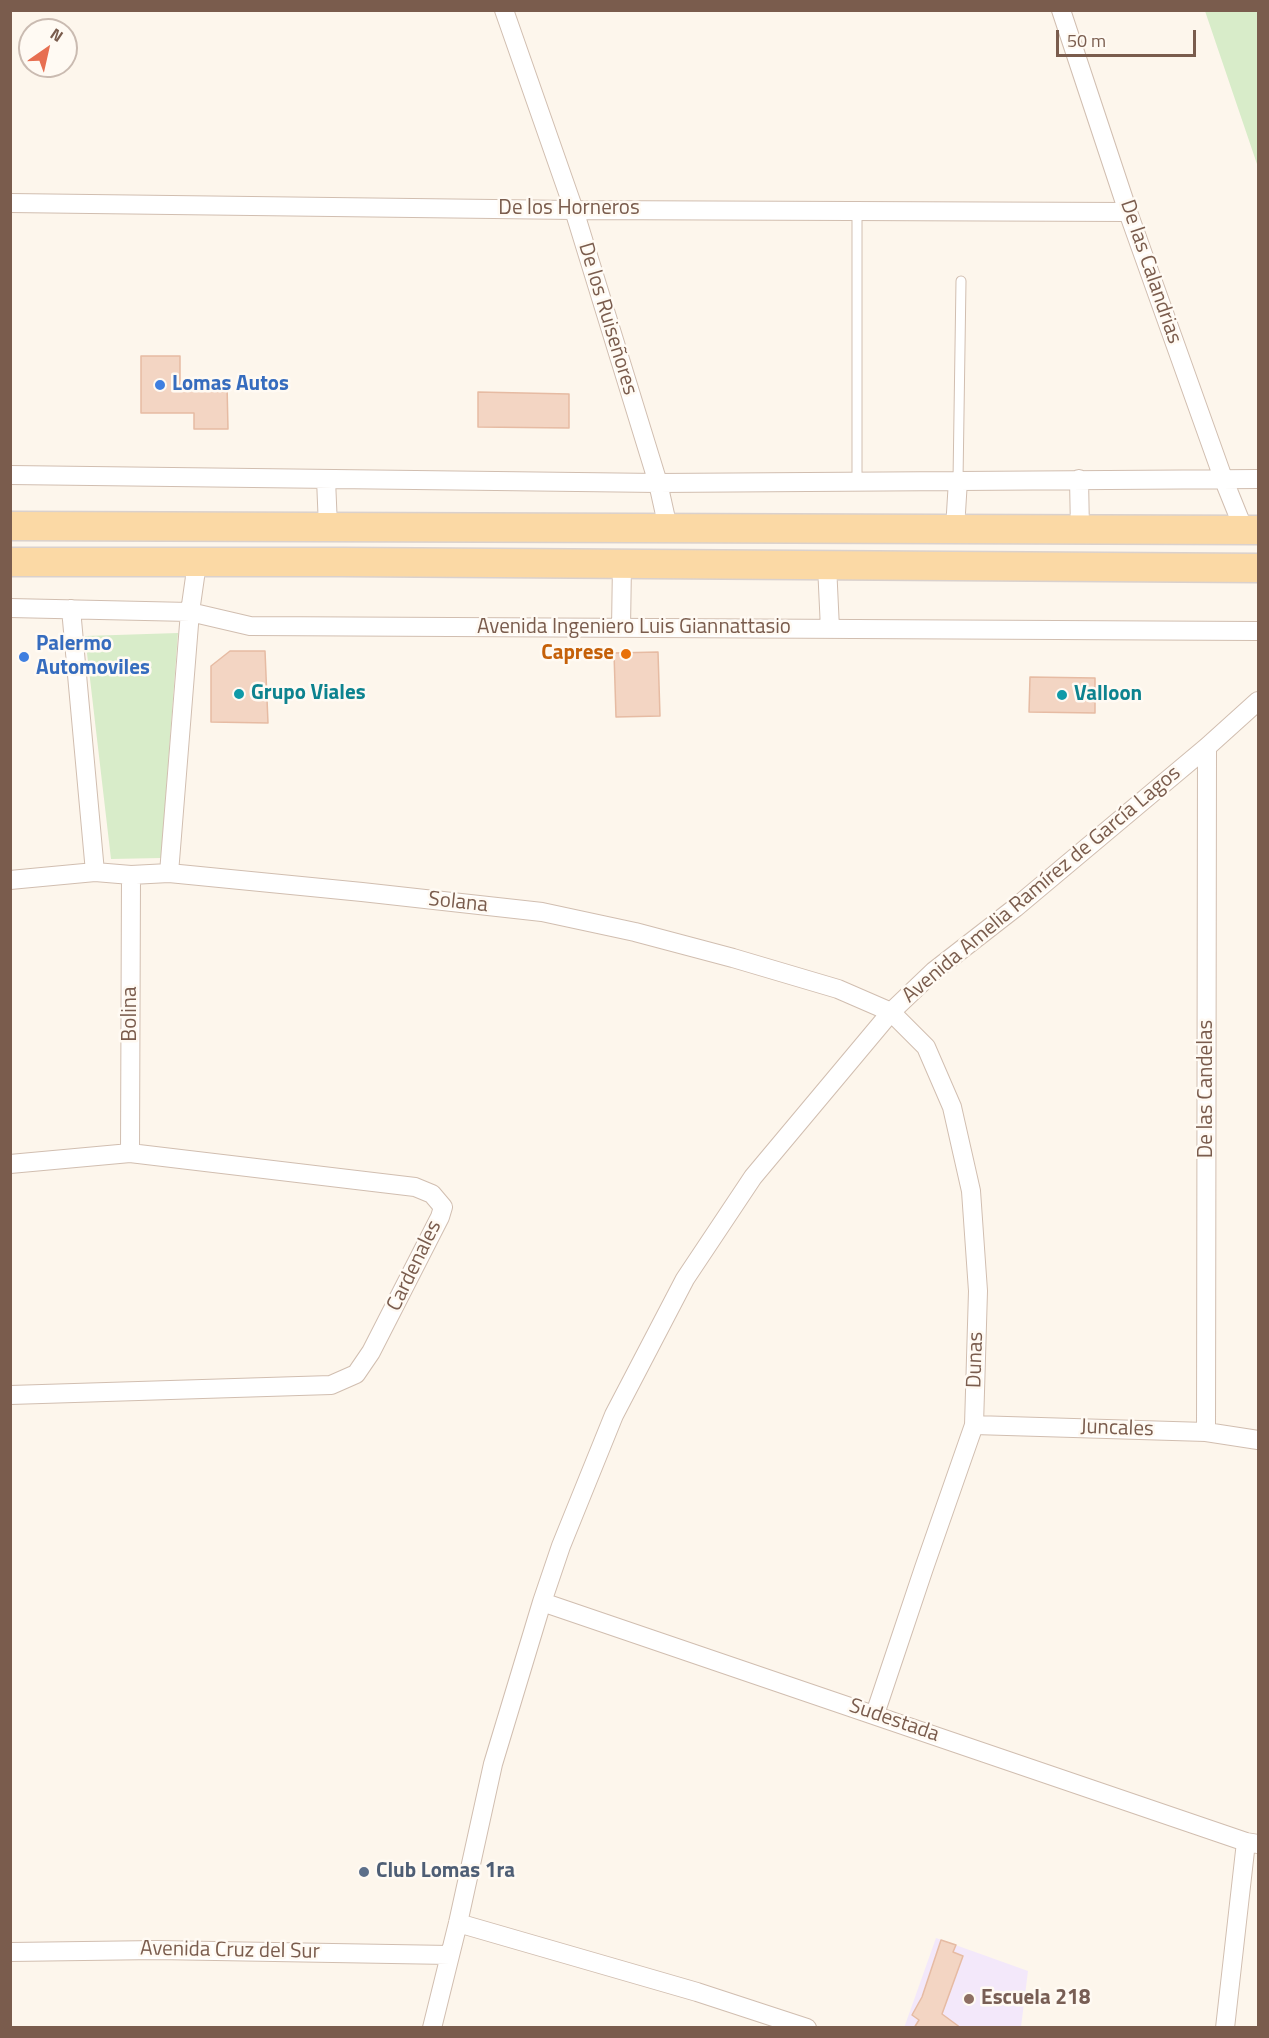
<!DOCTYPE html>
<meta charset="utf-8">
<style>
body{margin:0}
#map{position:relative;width:1269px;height:2038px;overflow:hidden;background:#fdf6ec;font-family:"Titillium Web",sans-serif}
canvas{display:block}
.frame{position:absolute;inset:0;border:12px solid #7a5c4d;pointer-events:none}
.north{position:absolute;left:18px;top:18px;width:60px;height:60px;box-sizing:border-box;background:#fffaf3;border:2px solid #cabbb1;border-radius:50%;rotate:34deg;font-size:16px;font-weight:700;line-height:24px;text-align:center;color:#7a5c4d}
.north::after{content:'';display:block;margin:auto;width:21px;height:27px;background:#e76f51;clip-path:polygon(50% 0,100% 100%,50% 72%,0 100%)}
.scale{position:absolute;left:1056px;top:30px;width:140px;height:27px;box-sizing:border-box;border:3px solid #7a5c4d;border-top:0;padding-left:8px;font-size:18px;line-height:21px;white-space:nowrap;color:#7a5c4d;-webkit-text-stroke:4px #fffaf3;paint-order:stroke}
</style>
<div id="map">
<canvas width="1269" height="2038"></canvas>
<div class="frame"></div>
<div class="north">N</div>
<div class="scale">50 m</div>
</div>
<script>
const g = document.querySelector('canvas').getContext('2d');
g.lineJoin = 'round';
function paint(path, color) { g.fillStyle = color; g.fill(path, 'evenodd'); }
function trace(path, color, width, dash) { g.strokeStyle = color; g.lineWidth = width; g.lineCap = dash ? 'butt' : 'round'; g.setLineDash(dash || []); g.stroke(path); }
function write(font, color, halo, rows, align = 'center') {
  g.font = font + ' "Titillium Web",sans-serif'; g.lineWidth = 5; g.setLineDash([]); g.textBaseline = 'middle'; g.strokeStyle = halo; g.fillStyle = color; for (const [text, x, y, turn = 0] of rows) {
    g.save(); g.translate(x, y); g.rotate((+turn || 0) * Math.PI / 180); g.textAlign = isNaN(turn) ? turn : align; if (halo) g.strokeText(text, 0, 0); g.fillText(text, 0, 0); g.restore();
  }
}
paint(new Path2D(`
 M936 1938 1028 1971 1021 2027 904 2028Z`), '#f3e8fa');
paint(new Path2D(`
 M1205 11H1258V167Z
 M178 633 161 858 111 859 85 636Z`), '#d8ecc9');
const building = new Path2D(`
 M141 356H180V384H227L228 429H194V413H141Z
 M478 392 569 394V428L478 427Z
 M230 651H265L268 723 211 722V666Z
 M658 652 660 716 616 717 614 653Z
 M1030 677 1095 678V713L1029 712Z
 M941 1940 956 1945 953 1952 963 1956 942 2014 961 2028H914L919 2020 912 2015 922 1997Z`);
paint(building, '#f3d5c3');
trace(building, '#e6bba3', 1.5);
const lane = new Path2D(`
 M857 211V481
 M958 480 961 281`);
const street = new Path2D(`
 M504 10 574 210 658 483 668 528
 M1061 10 1128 212 1223 478 1244 530
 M10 203 574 210 1128 212
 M10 475 658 483 1258 479
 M326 479 328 527
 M1079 479 1080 530
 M955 529 958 480
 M827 565 830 629
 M10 608 190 612 250 626 1258 631
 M71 609 95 872
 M621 628 622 564
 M169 873 190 612 197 563
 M10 880 95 872 131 875 169 873 362 892 542 912 635 932 733 958 838 989 891 1012 926 1047 952 1107 971 1191 978 1291 974 1425 924 1568 875 1714
 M130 1153 131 875
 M10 1164 130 1153 415 1187 432 1194 443 1207 440 1217 371 1352 356 1374 331 1385 10 1395
 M974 1425 1206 1432 1258 1440
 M1206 1432 1207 747
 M542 1602 1246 1842 1258 1844
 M458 1923 697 1992 807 2028
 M10 1952 157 1950 450 1955
 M432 2028 458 1923 493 1764 542 1602 561 1546 614 1415 685 1279 753 1177 891 1012 934 971 1015 908 1207 747 1258 701
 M1225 2028 1246 1842`);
const primary = new Path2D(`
 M10 526 1258 530
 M10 562H342L1258 568`);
trace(lane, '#d1beb0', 11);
trace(street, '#d1beb0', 20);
trace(primary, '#dad1cd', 31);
trace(lane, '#fff', 9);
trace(street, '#fff', 18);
trace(primary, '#fbd9a5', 28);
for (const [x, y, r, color] of [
 [160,385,6,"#3f7fe0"],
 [626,654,6,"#e8710a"],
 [24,657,6,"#3f7fe0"],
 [239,694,6,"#0f9aa8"],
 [1062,695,6,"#0f9aa8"],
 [364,1872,6,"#5c6f8a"],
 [969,1999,6,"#8d6e63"]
]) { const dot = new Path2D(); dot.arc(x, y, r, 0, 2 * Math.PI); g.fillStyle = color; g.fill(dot); trace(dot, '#fffaf3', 2); }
write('21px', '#7a5c4d', '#fffaf3', [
 ["De los Horneros",569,209],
 ["De las Calandrias",1150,272,71],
 ["De los Ruiseñores",607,319,73],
 ["Avenida Ingeniero Luis Giannattasio",634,628],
 ["Avenida Amelia Ramírez de García Lagos",1042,885,-40],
 ["Solana",458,903,6],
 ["Bolina",131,1014,-90],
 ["De las Candelas",1207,1089,-90],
 ["Cardenales",415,1266,-64],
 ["Dunas",976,1360,-88],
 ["Juncales",1117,1429,2],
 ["Sudestada",894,1721,19],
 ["Avenida Cruz del Sur",230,1951,1]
]);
write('bold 21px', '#366cbe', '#fffaf3', [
 ["Lomas Autos",172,385],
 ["Palermo",36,645],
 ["Automoviles",36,669]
], 'left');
write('bold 21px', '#c56008', '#fffaf3', [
 ["Caprese",614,654]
], 'right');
write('bold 21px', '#0d838f', '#fffaf3', [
 ["Grupo Viales",251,694],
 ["Valloon",1074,695]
], 'left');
write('bold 21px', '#4e5e75', '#fffaf3', [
 ["Club Lomas 1ra",376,1872]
], 'left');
write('bold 21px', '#785e54', '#fffaf3', [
 ["Escuela 218",981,1999]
], 'left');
</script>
